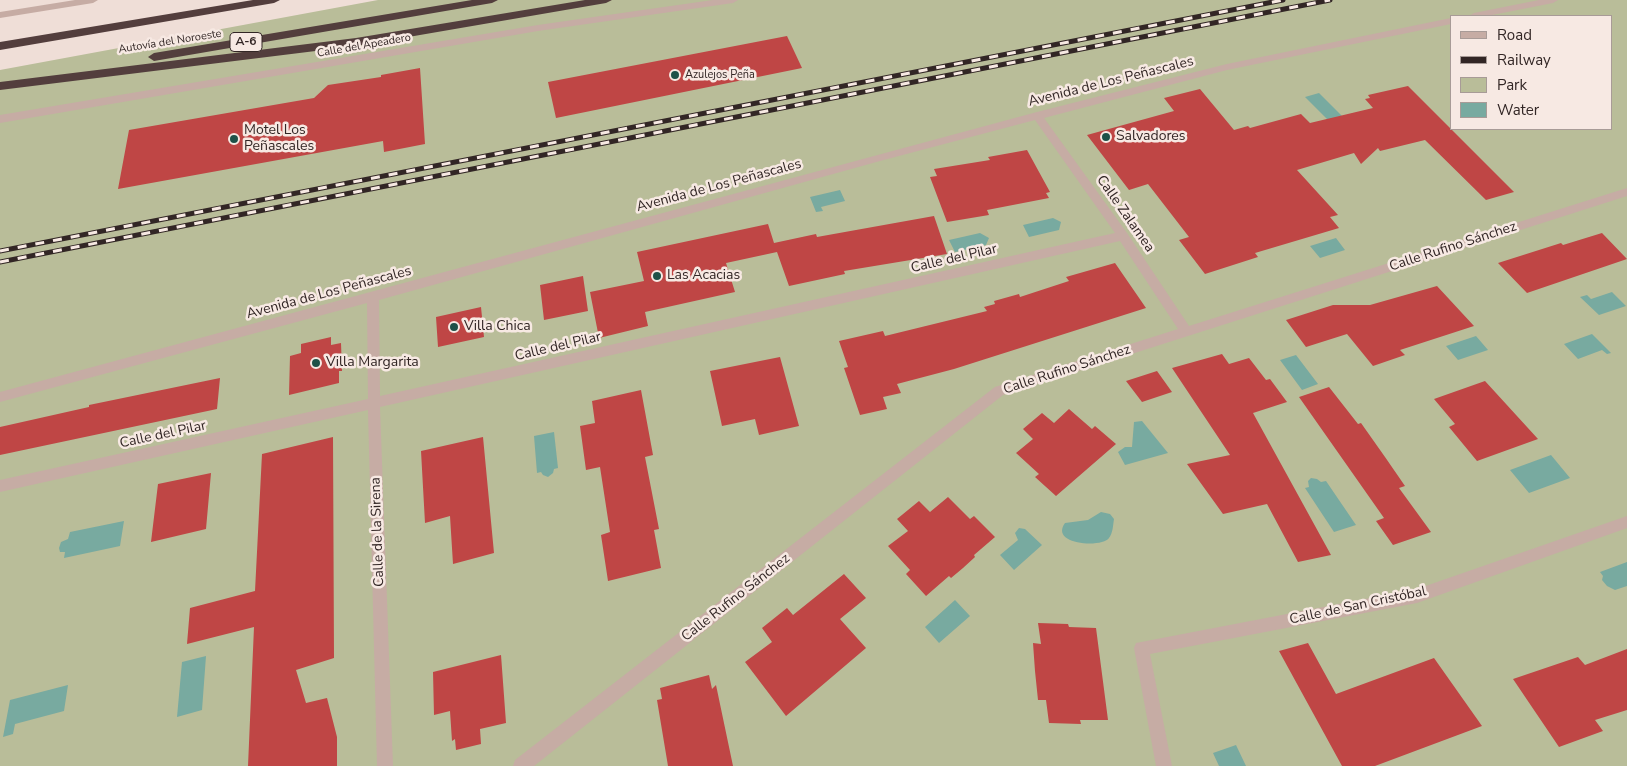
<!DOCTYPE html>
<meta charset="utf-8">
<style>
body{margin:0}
#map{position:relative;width:1627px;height:766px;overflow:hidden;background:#efded7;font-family:"Nunito Sans",sans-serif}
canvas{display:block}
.legend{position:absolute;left:1450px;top:15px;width:162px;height:115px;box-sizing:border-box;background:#f7e9e3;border:1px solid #a89b97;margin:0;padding:6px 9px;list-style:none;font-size:15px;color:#322625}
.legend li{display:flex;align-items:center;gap:10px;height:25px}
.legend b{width:25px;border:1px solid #a89b97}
</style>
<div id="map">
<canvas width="1627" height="766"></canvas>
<ul class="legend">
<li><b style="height:6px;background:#c6aca4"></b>Road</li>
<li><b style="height:6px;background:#322625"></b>Railway</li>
<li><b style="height:14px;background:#b9bd99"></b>Park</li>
<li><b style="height:14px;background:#78aaa0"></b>Water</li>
</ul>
</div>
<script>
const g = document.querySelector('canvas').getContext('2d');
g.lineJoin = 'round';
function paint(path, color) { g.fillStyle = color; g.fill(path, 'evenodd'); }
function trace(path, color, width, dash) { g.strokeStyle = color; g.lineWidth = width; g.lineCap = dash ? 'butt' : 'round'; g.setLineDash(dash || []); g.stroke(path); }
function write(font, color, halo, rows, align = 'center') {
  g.font = font + ' "Nunito Sans",sans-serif'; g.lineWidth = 5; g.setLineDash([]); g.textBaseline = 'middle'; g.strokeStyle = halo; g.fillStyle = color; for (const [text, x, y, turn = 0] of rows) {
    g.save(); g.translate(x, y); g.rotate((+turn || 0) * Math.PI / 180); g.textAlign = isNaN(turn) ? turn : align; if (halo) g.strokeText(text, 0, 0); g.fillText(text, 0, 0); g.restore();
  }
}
paint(new Path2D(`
 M378 0H1627V766H0V70ZM1451 16H1611V129H1451Z`), '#b9bd99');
paint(new Path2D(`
 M1319 93 1342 116 1328 120 1305 97Z
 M840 190 845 201 821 207 823 211 816 212 810 197Z
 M1053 218 1061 222 1059 230 1029 237 1023 225Z
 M980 233 989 238 986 245 955 252 949 240Z
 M1336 238 1345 250 1320 258 1310 246Z
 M1612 292 1626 306 1599 315 1580 297 1587 295 1591 299Z
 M1592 334 1611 353 1607 354 1602 350 1578 359 1564 344Z
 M1476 336 1488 350 1458 360 1446 346Z
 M1296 355 1318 384 1302 390 1280 360Z
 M1142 421 1168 453 1125 465 1118 452 1125 447H1132L1134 422Z
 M554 432 558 468 554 469 553 473 548 477 543 475 541 472 537 473 534 436Z
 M1551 455 1570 478 1529 493 1510 470Z
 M1311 478 1317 479 1321 482 1326 481 1356 525 1334 532 1305 488 1309 487 1308 481Z
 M1101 512 1110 514 1114 519C1113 525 1113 533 1109 538 1103 548 1049 545 1065 523L1088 520Z
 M124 521 120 546 64 558 65 552H60L59 548 61 542 68 539 70 532Z
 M1019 528 1025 529 1042 545 1014 570 1000 555 1018 540 1015 533Z
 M1627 562V586L1615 590 1607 586 1602 580 1603 576 1600 572Z
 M955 600 970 616 939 643 925 627Z
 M206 656 202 710 177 717 182 662Z
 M68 685 64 711 15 724 13 734 3 737 10 700Z
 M1236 745 1246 766H1219L1213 753Z`), '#78aaa0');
paint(new Path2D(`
 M787 36 802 68 556 118 548 82Z
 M420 68 425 144 384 152 383 141 118 189 129 130 314 98 328 85 381 77V75Z
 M1408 86 1514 192 1486 200 1425 140 1380 151 1378 148 1361 164 1354 153 1297 170 1338 215 1330 217 1339 228 1255 253 1258 257 1205 274 1179 240 1189 237 1148 184 1129 190 1087 135 1174 111 1164 98 1200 89 1234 130 1248 126 1250 128 1301 114 1310 123 1373 108 1365 99 1370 98 1368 95Z
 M1027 150 1050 192 1046 193 1049 198 987 210 989 215 947 222 930 177 937 176 934 169 990 160 988 157Z
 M934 216 947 254 844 271 845 274 789 286 777 252 726 263 735 292 645 312 648 326 599 338 590 292 644 281 637 252 768 224 774 243 816 234 817 237Z
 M1602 233 1627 259 1527 293 1498 263 1561 243 1563 245Z
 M1115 263 1146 308 954 369 897 384 901 393 883 397 887 409 860 415 844 368 848 367 839 341 883 331 885 336 987 311 984 307 995 304 994 301 1019 294 1020 297 1069 281 1066 277Z
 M583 276 588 311 544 320 540 285Z
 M1437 286 1474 326 1400 350 1405 355 1373 366 1347 334 1306 347 1286 320 1333 305H1370Z
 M481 307 484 337 438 347 436 317Z
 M331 337V345L341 343 342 371H339V383L289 395 290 356 301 353V344Z
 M1222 354 1229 364 1249 358 1266 380 1270 379 1287 402 1253 413 1331 555 1298 562 1267 504 1223 514 1187 464 1230 455 1172 368Z
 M780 357 799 426 759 435 755 419 722 426 710 371Z
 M1157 371 1172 392 1142 402 1126 381Z
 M220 378 217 409 0 455V427L89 407V405Z
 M1485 381 1538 439 1477 461 1449 427 1455 424 1434 399Z
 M1329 387 1358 424 1361 423 1385 457 1405 486 1399 488 1431 532 1393 545 1376 521 1384 518 1299 397Z
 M641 390 653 455 645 457 659 529 654 530 661 568 608 581 601 535 610 532 600 467 586 470 580 426 595 423 592 401Z
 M1069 409 1092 429 1095 426 1116 444 1056 496 1035 477 1039 474 1016 453 1033 439 1023 429 1042 413 1054 423Z
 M333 437 334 658 296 670 306 703 327 698 337 737V766H248L254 627 187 644 190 608 255 591 262 454Z
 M483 437 494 553 453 564 450 516 425 523 421 451Z
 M211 473 206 529 151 542 158 484Z
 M948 497 970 519 974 516 995 537 974 555 975 557 963 568 951 578 949 576 926 596 906 574 910 570 888 546 908 531 897 519 919 501 930 512Z
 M844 574 866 598 840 619 866 648 786 716 745 662 772 642 762 628 787 608 793 615Z
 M1038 623 1068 624 1069 627 1096 628 1108 720H1080L1081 724 1049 723 1046 700H1038L1035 671 1033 643 1041 644Z
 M1308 643 1336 694 1434 658 1482 726 1375 766H1342L1279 651Z
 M1627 649V710L1595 720 1603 731 1559 747 1513 679 1578 657 1585 665Z
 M501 655 506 723 480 729 481 744 456 750 455 739 452 741 450 711 434 715 433 672Z
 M709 675 712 689 716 685 733 766H668L657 700 662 699 660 688Z`), '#bf4645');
paint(new Path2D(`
 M75 0H98L93 3 0 18V12Z
 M713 0H738L733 3 538 31 0 123V115L538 25Z
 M1539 0H1558L1553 3 1487 16H1469L1474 13Z
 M1451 18V24L1227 70 1044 118 1127 233 1189 326 1627 188V196L1003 395 534 766H513L515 760 995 387 1178 329 1120 241 380 407 393 766H377L368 410 0 492V480L368 399 367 303 0 402V392L1037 112 1227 64ZM1035 120 1115 233 380 396 379 300 880 161Z
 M1627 516V528L1417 603 1150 654 1172 766H1156L1134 648 1136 643 1417 589Z`), '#c6aca4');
paint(new Path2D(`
 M253 0H280L274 3 0 50V42Z
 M472 0H498L492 3 154 61 148 57 154 53Z
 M585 0H612L606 3 356 46 0 90V82L356 38Z`), '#533e3d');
const rail = new Path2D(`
 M0 251 1283 0
 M0 262 1330 0`);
trace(rail, '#322625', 5);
trace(rail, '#f7e9e3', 3, [9]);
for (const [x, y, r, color] of [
 [675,75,5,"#1e5148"],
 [1106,137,5,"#1e5148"],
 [234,139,5,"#1e5148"],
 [657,276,5,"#1e5148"],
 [454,327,5,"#1e5148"],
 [316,363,5,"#1e5148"]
]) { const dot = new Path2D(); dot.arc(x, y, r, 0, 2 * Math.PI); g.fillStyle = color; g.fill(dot); trace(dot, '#f7e9e3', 2); }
write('11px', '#322625', '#f7e9e3', [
 ["Autovía del Noroeste",170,42,-9],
 ["Calle del Apeadero",364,46,-10]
]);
write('11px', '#322625', '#f7e9e3', [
 ["Azulejos Peña",685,75]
], 'left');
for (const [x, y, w] of [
 [246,42,32]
]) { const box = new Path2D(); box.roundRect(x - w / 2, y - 9.5, w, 19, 4); g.fillStyle = '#f7e9e3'; g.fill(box); trace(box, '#322625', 1); }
write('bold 12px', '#322625', null, [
 ["A-6",246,42]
]);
write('14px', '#322625', '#f7e9e3', [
 ["Avenida de Los Peñascales",1111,82,-14],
 ["Avenida de Los Peñascales",719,186,-15],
 ["Calle Zalamea",1125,214,55],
 ["Calle Rufino Sánchez",1453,247,-18],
 ["Calle del Pilar",954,259,-13],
 ["Avenida de Los Peñascales",329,293,-15],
 ["Calle del Pilar",558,347,-13],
 ["Calle Rufino Sánchez",1067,370,-18],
 ["Calle del Pilar",163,435,-12],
 ["Calle de la Sirena",378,532,-92],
 ["Calle Rufino Sánchez",736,598,-38],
 ["Calle de San Cristóbal",1358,606,-12]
]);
write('14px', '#322625', '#f7e9e3', [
 ["Motel Los",244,131],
 ["Peñascales",244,147],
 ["Salvadores",1116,137],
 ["Las Acacias",667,276],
 ["Villa Chica",464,327],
 ["Villa Margarita",326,363]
], 'left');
</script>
